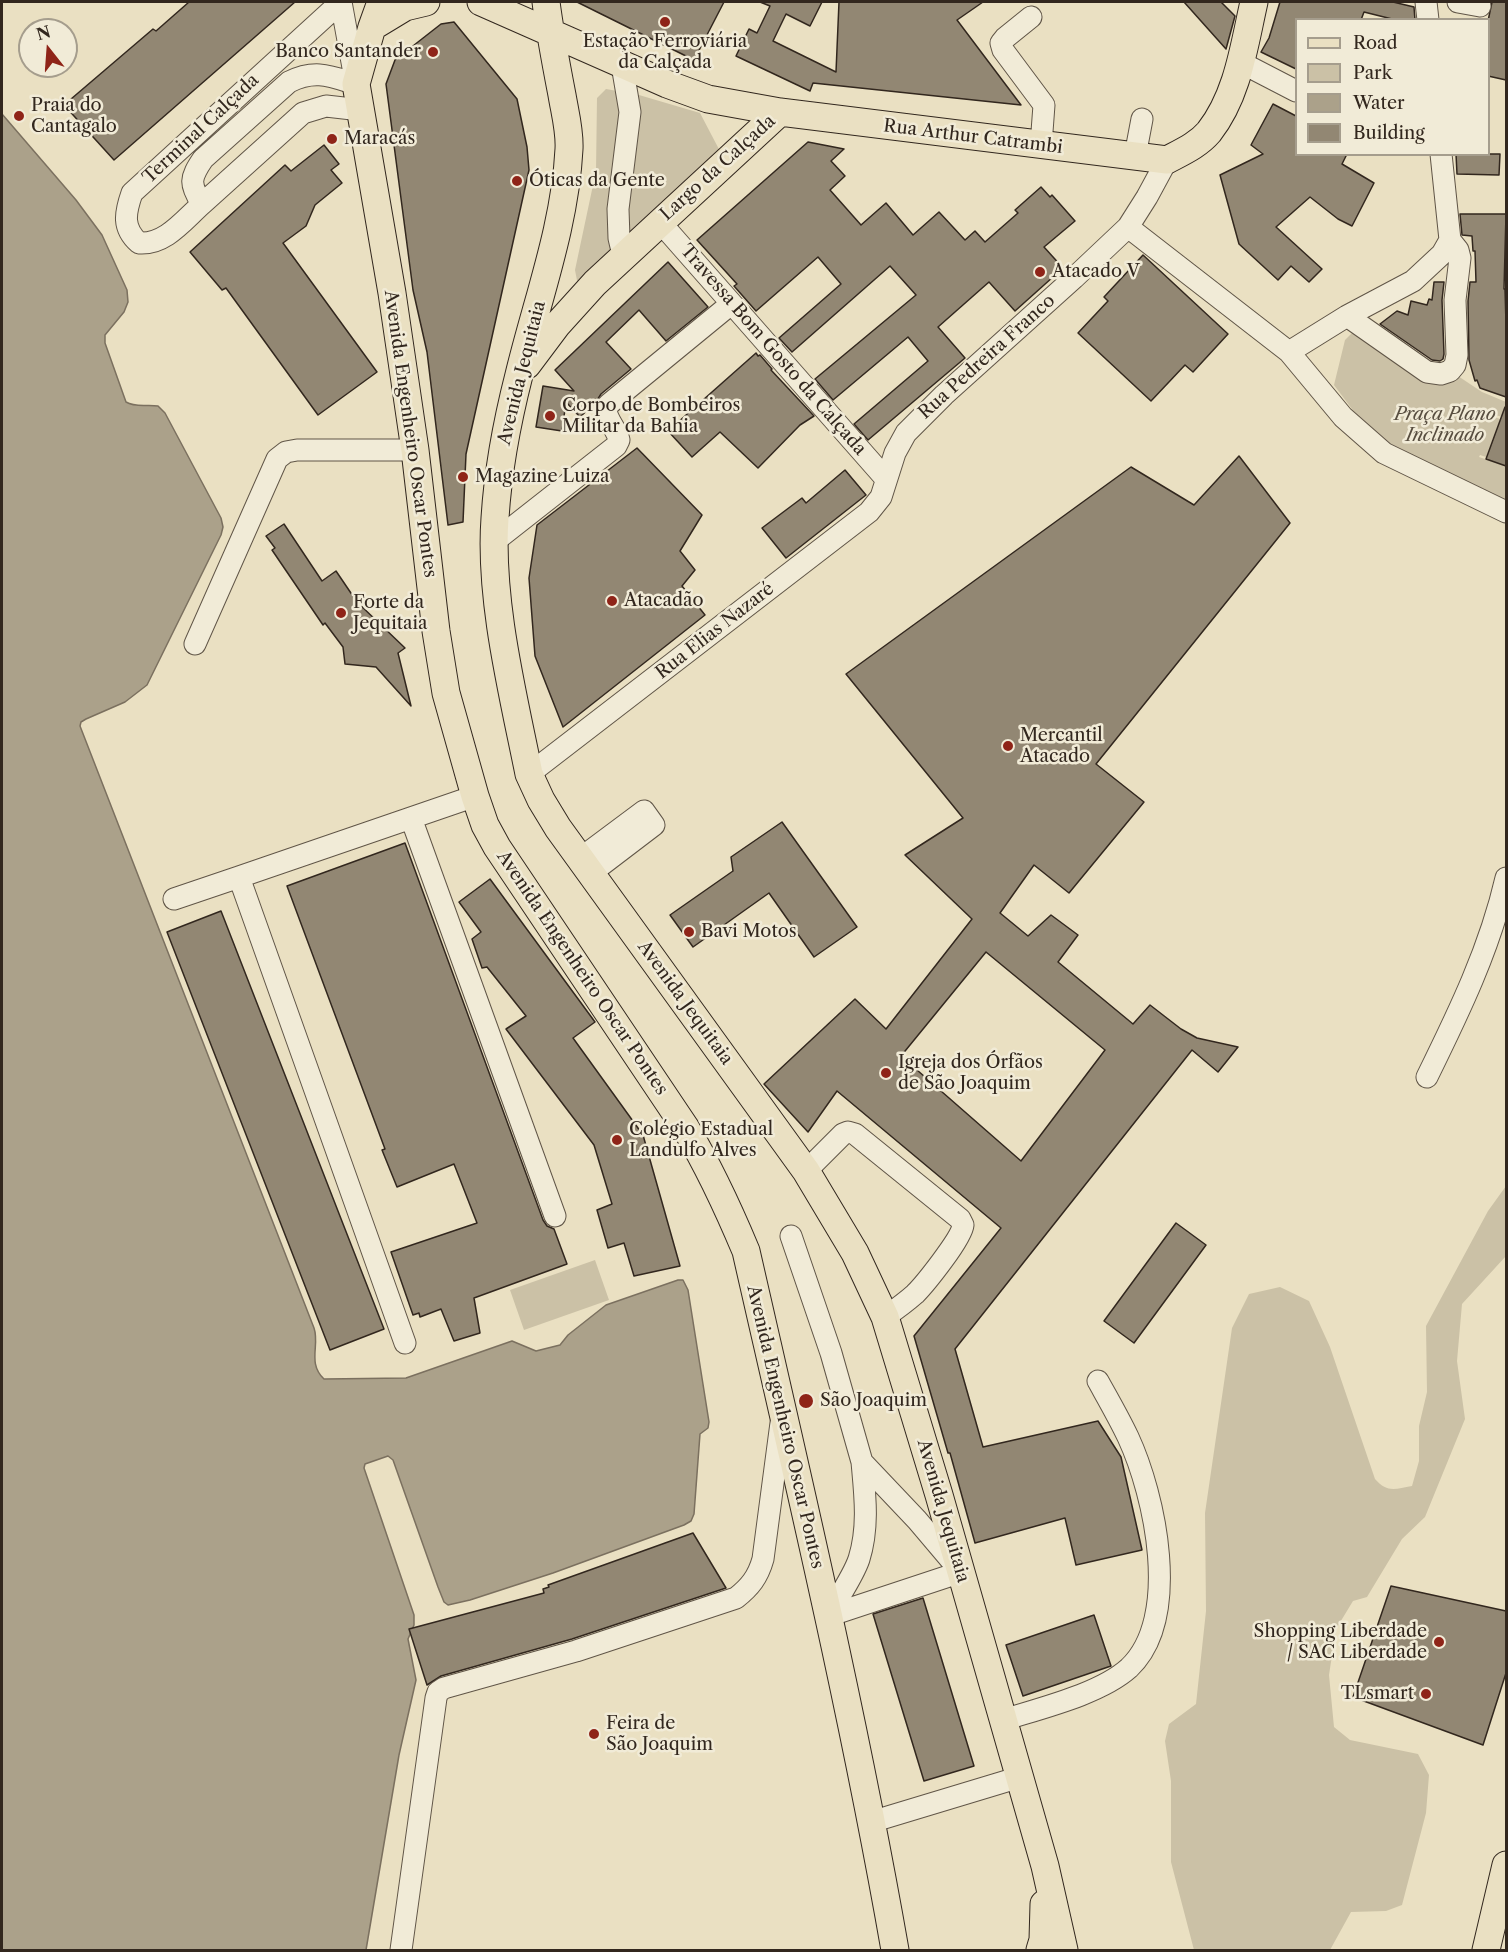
<!DOCTYPE html>
<meta charset="utf-8">
<style>
body{margin:0}
#map{position:relative;width:1508px;height:1952px;overflow:hidden;background:#eae0c2;font-family:"Libre Caslon Text",serif}
canvas{display:block}
.frame{position:absolute;inset:0;border:3px solid #32271e;pointer-events:none}
.legend{position:absolute;left:1295px;top:18px;width:195px;height:138px;box-sizing:border-box;background:#f1ebd7;border:2px solid #a59d8d;margin:0;padding:8px 10px;list-style:none;font-size:18px;color:#32271e}
.legend li{display:flex;align-items:center;gap:12px;height:30px}
.legend b{width:30px;border:2px solid #a59d8d}
.north{position:absolute;left:18px;top:18px;width:60px;height:60px;box-sizing:border-box;background:#f1ebd7;border:2px solid #a59d8d;border-radius:50%;rotate:343deg;font-size:16px;font-weight:700;line-height:24px;text-align:center;color:#32271e}
.north::after{content:'';display:block;margin:auto;width:21px;height:27px;background:#8f2418;clip-path:polygon(50% 0,100% 100%,50% 72%,0 100%)}
</style>
<div id="map">
<canvas width="1508" height="1952"></canvas>
<div class="frame"></div>
<ul class="legend">
<li><b style="height:8px;background:#eae0c2"></b>Road</li>
<li><b style="height:16px;background:#cbc1a6"></b>Park</li>
<li><b style="height:16px;background:#aba18a"></b>Water</li>
<li><b style="height:16px;background:#928773"></b>Building</li>
</ul>
<div class="north">N</div>
</div>
<script>
const g = document.querySelector('canvas').getContext('2d');
g.lineJoin = 'round';
function paint(path, color) { g.fillStyle = color; g.fill(path, 'evenodd'); }
function trace(path, color, width, dash) { g.strokeStyle = color; g.lineWidth = width; g.lineCap = dash ? 'butt' : 'round'; g.setLineDash(dash || []); g.stroke(path); }
function write(font, color, halo, rows, align = 'center') {
  g.font = font + ' "Libre Caslon Text",serif'; g.lineWidth = 5; g.setLineDash([]); g.textBaseline = 'middle'; g.strokeStyle = halo; g.fillStyle = color; for (const [text, x, y, turn = 0] of rows) {
    g.save(); g.translate(x, y); g.rotate((+turn || 0) * Math.PI / 180); g.textAlign = isNaN(turn) ? turn : align; if (halo) g.strokeText(text, 0, 0); g.fillText(text, 0, 0); g.restore();
  }
}
paint(new Path2D(`
 M606 89 639 95 700 113 722 155 579 291 575 270 596 171 597 98Z
 M1353 332 1455 374 1482 392 1506 402V418L1492 414V416L1500 419 1486 457 1480 455 1479 457 1506 466V504L1390 451 1370 433 1334 385 1345 340Z
 M1506 1186V1256L1462 1304 1457 1361 1465 1419 1425 1517 1402 1539 1367 1597 1353 1601 1336 1629 1329 1675 1334 1727 1350 1740 1418 1754 1429 1775 1426 1813 1402 1905 1386 1911 1351 1912 1330 1950H1194L1171 1862V1781L1165 1741 1169 1724 1196 1704 1206 1611 1205 1513 1232 1328 1249 1294 1280 1287 1309 1301 1330 1347 1375 1479C1387 1493 1395 1489 1412 1486L1419 1461V1426L1427 1392 1426 1326 1488 1211Z
 M595 1260 609 1300 524 1330 510 1290Z`), '#cbc1a6');
const water = new Path2D(`
 M2 114 76 200 102 235 127 290 128 302 124 312 105 335V343L126 402C136 408 147 404 158 406L165 413 221 518 223 527 221 535 147 685 125 702 86 719 81 722 80 726 314 1328C320 1345 307 1363 324 1379L406 1378 512 1341 536 1351 560 1345 568 1335 606 1305 678 1280H683L688 1290 709 1422 708 1428 700 1434 694 1514 691 1521 684 1525 553 1573 470 1600 448 1605 444 1602 438 1587 393 1460 388 1456 365 1464 364 1468 414 1615V1625L408 1639 416 1680 399 1755 366 1950H2Z`);
paint(water, '#aba18a');
trace(water, '#7b705f', 1.5);
const building = new Path2D(`
 M189 2H295L114 160 64 105 153 29 156 31Z
 M577 2H724L694 60Z
 M760 2H822L810 26 786 14 773 41 836 72 839 2H983L957 20 1021 105 813 83 810 91 736 56 749 29 757 33 770 6Z
 M1184 2H1221L1235 16 1226 49Z
 M1280 2H1393L1414 7 1415 20H1396L1364 12 1361 20H1296V69L1261 52 1269 38Z
 M1492 2H1506V80L1488 76V21Z
 M454 22 517 99 527 147 529 170 466 454 463 522 448 525 427 352 413 290 386 84 395 60 441 24Z
 M1273 104 1296 116V154H1347L1342 164 1374 183 1352 226 1338 219 1310 197 1276 227 1322 269 1309 282 1291 266 1278 280 1239 244 1220 175 1263 154 1251 145Z
 M808 142 844 149 831 161 845 176 830 190 861 225 886 203 913 235 939 212 965 240 975 231 985 242 1018 213 1015 210 1041 187 1050 197 1052 195 1075 221 1044 247 1063 268 1015 311 989 282 938 327 965 358 868 440 854 424 928 361 908 337 833 400 815 379 916 295 890 266 792 352 779 338 841 284 818 257 756 311 734 286 737 284 697 240Z
 M324 145 339 164 331 170 342 183 315 205 306 226 283 243 377 372 318 415 226 288 222 290 190 252 285 165 291 171Z
 M1456 154H1500L1499 175 1457 174Z
 M1460 214H1506L1504 289H1505L1506 324V397L1480 388 1477 380 1475 381 1469 360 1468 301 1470 282H1476L1475 251H1473L1472 236 1462 235Z
 M1143 255 1228 334 1193 372 1185 365 1151 401 1078 333 1108 301 1104 297Z
 M668 262 708 307 666 341 639 310 606 342 631 369 601 394 596 402 580 417 566 402 562 431 536 427 543 386 574 391 555 370Z
 M1434 282H1444L1442 300 1444 354 1443 359 1440 361 1432 360 1380 324 1397 311 1408 315 1411 301 1427 305 1429 299 1432 300Z
 M756 353 758 356 760 355 772 369 771 370 814 416 800 425 758 468 720 432 692 457 668 431Z
 M1505 407H1506V466L1486 459Z
 M637 448 702 515 680 551 695 570 682 586 705 615 563 727 535 656 529 578 537 525Z
 M1239 456 1290 523 1096 764 1144 802 1069 893 1034 865 1000 913 1028 936 1051 915 1078 935 1058 962 1133 1024 1150 1005 1181 1029 1197 1038 1238 1047 1218 1072 1192 1050 955 1349 983 1447 1098 1421 1121 1457 1142 1550 1076 1565 1065 1518 975 1543 950 1453H948L914 1336 1001 1228 837 1091 808 1132 764 1084 855 999 886 1029 972 919 905 855 963 818 846 674 1131 467 1194 505ZM986 952 1105 1050 1021 1161 901 1056Z
 M845 470 866 495 786 558 762 528 802 498 806 503Z
 M284 524 322 581 336 571 357 602 405 648 398 653 411 706 376 667 345 664 343 647 325 623 323 625 272 550 275 548 266 536Z
 M782 822 857 927 814 957 769 893 693 947 670 915 733 871 731 857Z
 M405 843 543 1220 547 1226 554 1229 567 1264 474 1298 480 1333 454 1341 441 1309 420 1317 419 1313 413 1315 391 1252 477 1223 454 1164 397 1187 382 1150 385 1149 287 886Z
 M490 879 595 1022 573 1038 643 1135 680 1266 634 1276 624 1243 608 1248 597 1210 612 1204 594 1145 506 1029 526 1016 487 967 482 968 472 939 481 932 459 902Z
 M221 911 384 1329 330 1350 167 932Z
 M1176 1223 1206 1245 1134 1343 1104 1321Z
 M693 1533 726 1588 572 1639 441 1676 427 1685 409 1629 544 1593 543 1589 549 1587 548 1585Z
 M1391 1586 1506 1611V1673L1483 1745 1353 1697Z
 M923 1598 974 1766 924 1781 873 1614Z
 M1094 1615 1111 1666 1023 1696 1006 1645Z`);
paint(building, '#928773');
trace(building, '#32271e', 1.5);
const minor = new Path2D(`
 M341 2 356 84C330 76 315 69 289 82L203 159C190 178 189 184 202 204L303 113 326 106 361 110
 M1426 2 1428 20
 M1458 2 1480 6
 M1031 17 1005 38 1001 43 1003 50 1044 105 1041 145
 M1240 62 1296 91
 M622 65 630 112 618 209 619 238 623 255
 M1135 156 1142 119
 M202 204C183 221 165 245 139 243 122 228 125 213 132 193L341 2
 M660 222 886 479
 M1128 227 1289 352 1343 417 1384 453 1506 512
 M1347 316 1427 372 1441 374 1450 371 1455 365 1457 355 1455 300 1460 258 1458 250 1450 240
 M1289 352 1347 316 1413 281 1442 254 1450 240 1441 154
 M495 541 616 446 619 440C617 429 607 421 606 410L609 404 731 304
 M195 644 277 459 286 452 297 450H415
 M529 774 869 512 881 497 895 453 906 433 944 395 1074 278 1128 227 1147 197 1167 160
 M411 818 555 1216
 M581 858 644 811 654 825 591 873
 M174 899 239 877
 M1427 1077C1459 1012 1490 948 1506 878
 M806 1171 843 1134 848 1132 855 1134 960 1219 963 1225C962 1238 925 1284 915 1294 906 1302 895 1310 885 1317
 M791 1236 831 1353 862 1462
 M405 1343 239 877 475 796
 M862 1462 917 1520 961 1572 828 1616C837 1599 853 1577 859 1559 869 1527 865 1495 862 1462Z
 M1003 1720C1041 1708 1100 1694 1129 1668 1182 1618 1155 1495 1128 1437 1119 1418 1108 1399 1098 1381
 M871 1822 1020 1777
 M401 1950 436 1698 438 1692 444 1688 576 1651 736 1598C750 1587 758 1577 763 1559L781 1423`);
const major = new Path2D(`
 M381 2 372 27 356 84 392 293 415 450 436 631 446 693 475 796 485 825 497 847 685 1127C709 1167 728 1208 746 1251 799 1484 854 1716 895 1950
 M481 2 667 84 708 99 780 112 1167 160C1182 152 1198 145 1209 132 1238 95 1244 46 1254 2
 M546 2C550 33 556 64 562 95 565 113 570 131 569 149 565 227 537 300 519 375 507 422 498 470 495 518 489 599 513 694 529 774L541 800 558 828 806 1171 855 1253 885 1317 939 1495 1045 1866 1064 1950
 M372 27 405 7 426 2
 M527 365 557 325 595 283 780 112
 M1040 1950 1043 1940 1044 1904
 M1486 1950 1506 1865`);
trace(minor, '#605547', 23);
trace(major, '#32271e', 29);
trace(minor, '#f1ebd7', 21);
trace(major, '#eae0c2', 27);
for (const [x, y, r, color] of [
 [665,22,6,"#8f2418"],
 [433,52,6,"#8f2418"],
 [19,116,6,"#8f2418"],
 [332,139,6,"#8f2418"],
 [517,181,6,"#8f2418"],
 [1040,272,6,"#8f2418"],
 [550,416,6,"#8f2418"],
 [463,477,6,"#8f2418"],
 [612,601,6,"#8f2418"],
 [341,613,6,"#8f2418"],
 [1008,746,6,"#8f2418"],
 [689,932,6,"#8f2418"],
 [886,1073,6,"#8f2418"],
 [617,1140,6,"#8f2418"],
 [806,1401,8,"#8f2418"],
 [1439,1642,6,"#8f2418"],
 [1426,1694,6,"#8f2418"],
 [594,1734,6,"#8f2418"]
]) { const dot = new Path2D(); dot.arc(x, y, r, 0, 2 * Math.PI); g.fillStyle = color; g.fill(dot); trace(dot, '#f1ebd7', 2); }
write('18px', '#32271e', '#f1ebd7', [
 ["Estação Ferroviária",665,42,"center"],
 ["da Calçada",665,63,"center"],
 ["Banco Santander",421,52,"right"],
 ["Praia do",31,106],
 ["Cantagalo",31,127],
 ["Maracás",344,139],
 ["Óticas da Gente",529,181],
 ["Atacado V",1052,272],
 ["Corpo de Bombeiros",562,406],
 ["Militar da Bahia",562,427],
 ["Magazine Luiza",475,477],
 ["Atacadão",624,601],
 ["Forte da",353,603],
 ["Jequitaia",353,624],
 ["Mercantil",1020,736],
 ["Atacado",1020,757],
 ["Bavi Motos",701,932],
 ["Igreja dos Órfãos",898,1063],
 ["de São Joaquim",898,1084],
 ["Colégio Estadual",629,1130],
 ["Landulfo Alves",629,1151],
 ["São Joaquim",820,1401],
 ["Shopping Liberdade",1427,1632,"right"],
 ["/ SAC Liberdade",1427,1653,"right"],
 ["TLsmart",1414,1694,"right"],
 ["Feira de",606,1724],
 ["São Joaquim",606,1745]
], 'left');
write('18px', '#32271e', '#f1ebd7', [
 ["Terminal Calçada",201,129,-43],
 ["Rua Arthur Catrambi",973,137,7],
 ["Largo da Calçada",718,168,-42],
 ["Travessa Bom Gosto da Calçada",773,350,49],
 ["Rua Pedreira Franco",987,357,-42],
 ["Avenida Jequitaia",522,373,-76],
 ["Avenida Engenheiro Oscar Pontes",410,434,82],
 ["Rua Elias Nazaré",715,631,-38],
 ["Avenida Engenheiro Oscar Pontes",582,973,56],
 ["Avenida Jequitaia",685,1003,54],
 ["Avenida Engenheiro Oscar Pontes",785,1427,77],
 ["Avenida Jequitaia",943,1511,74]
]);
write('italic 18px', '#584e40', '#f1ebd7', [
 ["Praça Plano",1445,415],
 ["Inclinado",1445,436]
]);
</script>
